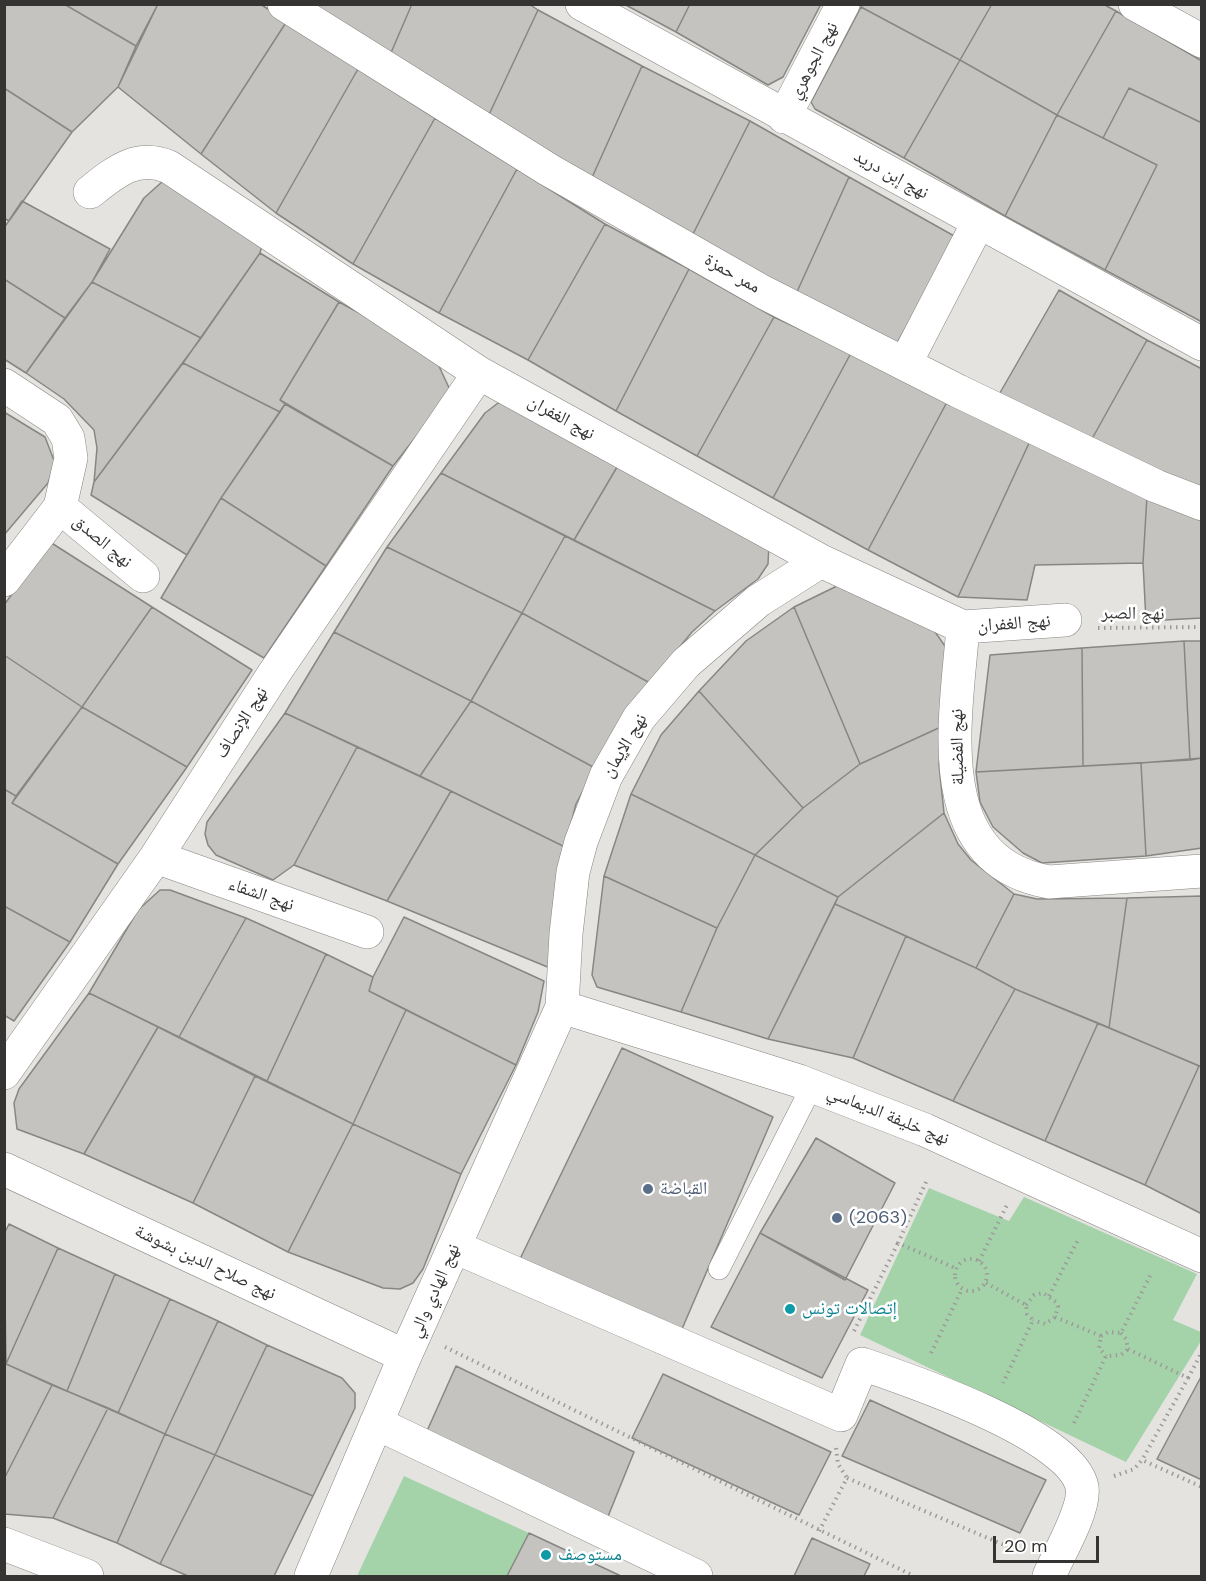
<!DOCTYPE html>
<meta charset="utf-8">
<style>
body{margin:0}
#map{position:relative;width:1206px;height:1581px;overflow:hidden;background:#e5e3e0;font-family:"DM Sans",sans-serif}
canvas{display:block}
.frame{position:absolute;inset:0;border:6px solid #353433;pointer-events:none}
.scale{position:absolute;left:993px;top:1536px;width:106px;height:27px;box-sizing:border-box;border:3px solid #353433;border-top:0;padding-left:8px;font-size:18px;line-height:21px;white-space:nowrap;color:#353433;-webkit-text-stroke:4px #fff;paint-order:stroke}
</style>
<div id="map">
<canvas width="1206" height="1581"></canvas>
<div class="frame"></div>
<div class="scale">20 m</div>
</div>
<script>
const g = document.querySelector('canvas').getContext('2d');
g.lineJoin = 'round';
function paint(path, color) { g.fillStyle = color; g.fill(path, 'evenodd'); }
function trace(path, color, width, dash) { g.strokeStyle = color; g.lineWidth = width; g.lineCap = dash ? 'butt' : 'round'; g.setLineDash(dash || []); g.stroke(path); }
function write(font, color, halo, rows, align = 'center') {
  g.font = font + ' "DM Sans","Noto Naskh Arabic",sans-serif'; g.lineWidth = 5; g.setLineDash([]); g.textBaseline = 'middle'; g.strokeStyle = halo; g.fillStyle = color; for (const [text, x, y, turn = 0] of rows) {
    g.save(); g.translate(x, y); g.rotate((+turn || 0) * Math.PI / 180); g.textAlign = isNaN(turn) ? turn : align; if (halo) g.strokeText(text, 0, 0); g.fillText(text, 0, 0); g.restore();
  }
}
paint(new Path2D(`
 M929 1188 1009 1221 1024 1197 1197 1274 1173 1320 1201 1332V1341L1126 1462 860 1335Z
 M404 1476 529 1533 507 1576H357Z`), '#a4d3aa');
const building = new Path2D(`
 M4 4H64L136 46 118 87 72 132 4 88Z
 M64 4H158L136 46Z
 M158 4H260L287 21 201 154 118 87Z
 M307 4H412L387 62Z
 M412 4H529L538 10 486 121 387 62Z
 M624 4H690L676 32Z
 M690 4H821L783 77 768 85 676 32Z
 M863 4H992L960 60 861 7Z
 M992 4H1103L1116 11 1057 115 960 60Z
 M861 7 960 60 904 158 815 109 811 102Z
 M538 10 642 66 590 182 486 121Z
 M1116 11 1202 61V123L1129 88 1103 138 1057 115Z
 M287 21 358 69 276 213 201 154Z
 M960 60 1057 115 1005 216 904 158Z
 M642 66 750 121 691 238 590 182Z
 M358 69 435 118 353 264 276 213Z
 M4 88 72 132 9 221 4 218Z
 M1129 88 1202 123V322L1105 270 1157 165 1103 138Z
 M1057 115 1157 165 1105 270 1005 216Z
 M435 118 517 169 439 313 353 264Z
 M750 121 849 177 796 294 691 238Z
 M517 169 605 224 528 360 439 313Z
 M849 177 956 237 896 345 796 294Z
 M163 181 262 245 260 253 201 338 92 282 144 198Z
 M22 201 110 249 92 282 65 318 4 279V228Z
 M605 224 689 269 616 411 528 360Z
 M260 253 339 302 280 400 285 404 280 412 183 363Z
 M689 269 774 317 697 456 616 411Z
 M4 279 65 318 26 373 4 359Z
 M92 282 201 338 94 482 97 448 94 430 64 399 26 373Z
 M1059 290 1147 340 1088 446 997 398Z
 M339 302 426 349 437 362 451 392 393 466 280 400Z
 M774 317 851 353 773 498 697 456Z
 M1147 340 1202 369V496L1088 446Z
 M851 353 947 402 868 550 773 498Z
 M183 363 280 412 221 498 187 555 91 495 94 482Z
 M513 400 620 462 574 540 441 473 485 413 498 403Z
 M947 402 1030 441 958 597 868 550Z
 M285 404 393 466 326 566 221 498Z
 M4 412 45 437 55 463 48 483 4 535Z
 M1030 441 1147 496 1143 563 1035 565 1027 600 958 597Z
 M620 462 769 543 768 564 758 579 715 611 574 540Z
 M441 473 565 536 522 613 387 547Z
 M1147 496 1202 516V618L1146 621 1143 563Z
 M221 498 326 566 264 658 161 598Z
 M565 536 715 611 692 632 650 683 522 613Z
 M50 542 152 607 82 707 4 655V605Z
 M387 547 522 613 471 701 334 632Z
 M841 584 933 629 947 649 943 726 860 764 794 607Z
 M152 607 252 670 187 767 82 707Z
 M794 607 860 764 803 808 699 691 746 641Z
 M522 613 650 683 613 731 595 768 471 701Z
 M334 632 471 701 420 776 285 713Z
 M1184 641 1190 760 1083 766 1082 648Z
 M1184 641H1202V758L1190 760Z
 M1082 648 1083 766 976 772 990 655Z
 M4 655 82 707 16 796 4 789Z
 M699 691 803 808 755 855 631 794 661 735Z
 M471 701 595 768 576 804 565 847 420 776Z
 M82 707 187 767 118 864 12 803Z
 M285 713 357 747 294 865 273 880 216 855 208 845 205 834 207 822Z
 M943 726 939 765 944 813 838 897 755 855 803 808 860 764Z
 M357 747 451 791 387 901 294 865Z
 M1202 758V848L1146 856 1141 763Z
 M1141 763 1146 856 1042 863 1023 853 993 827 980 802 976 772Z
 M4 789 16 796 12 803 118 864 70 942 4 906Z
 M451 791 565 847 550 968 387 901Z
 M631 794 755 855 717 928 604 876Z
 M944 813 958 844 971 860 1014 894 976 968 835 904 838 897Z
 M755 855 838 897 768 1039 681 1012 717 928Z
 M604 876 717 928 681 1012 597 987 592 975Z
 M160 890H170L246 918 179 1037 89 993 138 910Z
 M1014 894 1037 899 1127 898 1109 1028 1015 989 976 968Z
 M1202 896V1067L1109 1028 1127 898Z
 M835 904 906 936 853 1058 768 1039Z
 M4 906 70 942 14 1021 4 1015Z
 M404 917 544 981 538 1012 516 1065 369 991 373 977Z
 M246 918 326 954 267 1081 179 1037Z
 M906 936 976 968 1015 989 953 1101 853 1058Z
 M326 954 373 977 369 991 406 1010 353 1124 267 1081Z
 M1015 989 1098 1023 1045 1141 953 1101Z
 M89 993 158 1027 84 1154 17 1129 14 1103 19 1089Z
 M406 1010 516 1065 461 1174 353 1124Z
 M1098 1023 1199 1066 1145 1185 1045 1141Z
 M158 1027 255 1076 193 1203 84 1154Z
 M622 1048 773 1117 679 1336 519 1261Z
 M1199 1066 1202 1067V1214L1145 1185Z
 M255 1076 353 1124 288 1252 193 1203Z
 M353 1124 461 1174 423 1269 413 1283 400 1289 383 1288 288 1252Z
 M816 1138 895 1183 845 1280 760 1233Z
 M9 1224 58 1248 6 1364 4 1234Z
 M760 1233 868 1290 822 1378 711 1327Z
 M58 1248 115 1274 67 1391 6 1364Z
 M115 1274 170 1299 118 1413 67 1391Z
 M170 1299 218 1321 165 1434 118 1413Z
 M218 1321 267 1345 215 1455 165 1434Z
 M267 1345 342 1378 355 1393V1408L313 1496 215 1455Z
 M4 1363 52 1385 4 1479Z
 M456 1366 634 1452 607 1519 427 1431Z
 M663 1374 831 1452 799 1515 632 1438Z
 M1202 1375V1480L1157 1459Z
 M52 1385 108 1408 53 1518 4 1514V1479Z
 M870 1400 1046 1480 1020 1533 842 1456Z
 M108 1408 165 1434 117 1543 53 1518Z
 M165 1434 215 1455 160 1564 117 1543Z
 M215 1455 313 1496 274 1576H188L160 1564Z
 M529 1533 621 1576H507Z
 M812 1538 870 1564 864 1576H794Z`);
paint(building, '#c4c3c0');
trace(building, '#888683', 1.5);
const lane = new Path2D(`
 M719 1269 812 1086`);
const street = new Path2D(`
 M284 4 549 170 763 292 958 391 1156 486 1202 504
 M582 4 1202 344
 M1135 4 1202 41
 M784 117 843 4
 M90 192C114 173 136 153 169 167L479 373 821 561 963 627 1065 620
 M905 364 978 223
 M4 385 57 420 68 438 71 458 60 507 4 580
 M60 507 143 576
 M963 627C956 718 927 860 1049 882L1202 871
 M156 857 367 932
 M562 1007 799 1081 925 1130 1202 1256
 M4 1073 156 857 275 672 479 373
 M4 1169 405 1356
 M455 1247 841 1415 862 1364C909 1380 1072 1435 1082 1487 1086 1509 1058 1555 1049 1576
 M376 1423 696 1576
 M4 1544 87 1576
 M311 1576 405 1356 562 1007 566 934 573 872 581 842 606 776 639 718 686 663 758 601 821 561`);
trace(lane, '#868582', 22);
trace(street, '#868582', 34);
trace(new Path2D(`
 M1098 628 1202 627
 M926 1182 898 1243 955 1268
 M955 1275a16 16 0 1 1 32 0a16 16 0 1 1-32 0Z
 M979 1261 1007 1205
 M986 1283 1026 1305 1027 1314 1033 1320 1003 1383
 M1049 1296 1079 1238
 M1026 1305 1034 1295 1043 1293 1056 1302 1058 1307 1055 1317 1045 1324 1033 1320
 M1055 1317 1101 1336 1099 1348 1106 1356
 M854 1331 898 1243
 M1121 1333 1126 1339 1128 1349 1188 1378 1142 1460
 M1101 1336 1108 1332 1121 1333 1152 1272
 M445 1347 914 1576
 M931 1353 962 1289
 M1188 1378 1202 1352
 M1074 1423 1106 1356 1121 1355 1128 1349
 M836 1448 838 1464 847 1478
 M1114 1476 1134 1469 1142 1460 1202 1487
 M819 1531 847 1478 1023 1553`), '#9d9b99', 4, [1.5, 4.5]);
trace(lane, '#fff', 21);
trace(street, '#fff', 33);
for (const [x, y, r, color] of [
 [648,1189,6,"#5c6f8a"],
 [837,1218,6,"#5c6f8a"],
 [790,1309,6,"#0f9aa8"],
 [546,1555,6,"#0f9aa8"]
]) { const dot = new Path2D(); dot.arc(x, y, r, 0, 2 * Math.PI); g.fillStyle = color; g.fill(dot); trace(dot, '#fff', 2); }
write('18px', '#353433', '#fff', [
 ["نهج الجوهري",814,61,-62],
 ["نهج إبن دريد",891,175,29],
 ["ممر حمزة",732,274,30],
 ["نهج الغفران",561,418,29],
 ["نهج الصدق",102,542,40],
 ["نهج الصبر",1133,614,1],
 ["نهج الغفران",1014,624,-4],
 ["نهج الإنصاف",242,723,-57],
 ["نهج الإيمان",625,746,-59],
 ["نهج الفضيلة",958,747,-91],
 ["نهج الشفاء",261,895,19],
 ["نهج خليفة الديماسي",888,1116,22],
 ["نهج صلاح الدين بشوشة",205,1263,25],
 ["نهج الهادي والي",435,1291,-66]
]);
write('18px', '#4e5e75', '#fff', [
 ["القباضة",660,1189],
 ["(2063)",849,1218]
], 'left');
write('18px', '#0d838f', '#fff', [
 ["إتصالات تونس",802,1309],
 ["مستوصف",558,1555]
], 'left');
</script>
